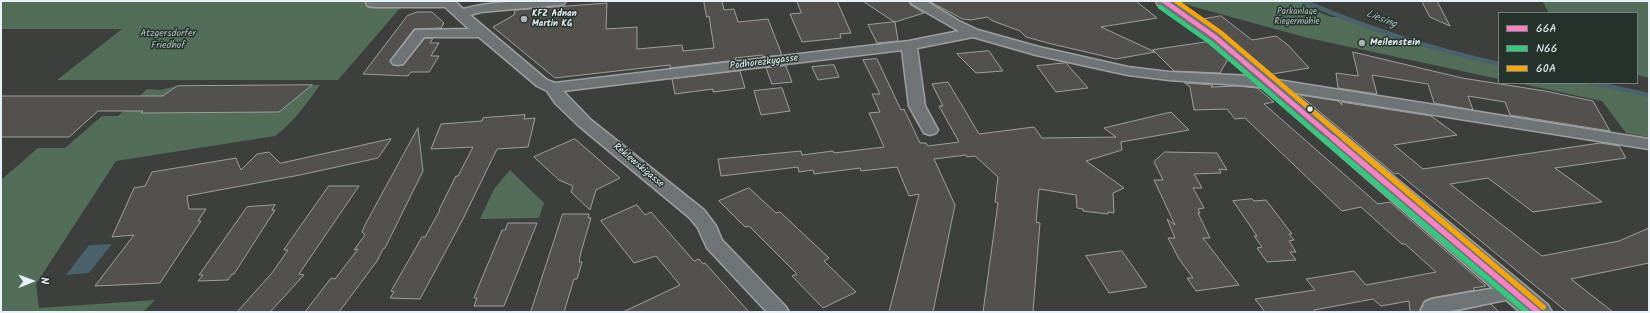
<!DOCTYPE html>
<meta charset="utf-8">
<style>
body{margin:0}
#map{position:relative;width:1650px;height:313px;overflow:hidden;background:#3c3f3b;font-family:Kalam,sans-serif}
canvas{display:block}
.frame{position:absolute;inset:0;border:2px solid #e8f1f8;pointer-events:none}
.legend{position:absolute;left:1498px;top:12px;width:140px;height:72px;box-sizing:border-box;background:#26332d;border:1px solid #747f7e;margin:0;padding:5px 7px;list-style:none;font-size:12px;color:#e8f1f8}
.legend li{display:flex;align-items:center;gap:8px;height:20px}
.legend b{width:20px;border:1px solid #747f7e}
.north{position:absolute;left:12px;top:261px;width:40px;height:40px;-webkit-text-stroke:3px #26332d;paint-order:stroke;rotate:89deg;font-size:11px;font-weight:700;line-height:16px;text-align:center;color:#e8f1f8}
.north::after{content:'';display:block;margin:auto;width:14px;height:18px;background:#e8f1f8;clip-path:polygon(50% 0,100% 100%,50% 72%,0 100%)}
</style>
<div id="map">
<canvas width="1650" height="313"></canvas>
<div class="frame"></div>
<ul class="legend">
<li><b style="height:5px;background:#ff80c5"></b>66A</li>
<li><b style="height:5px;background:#33ca7d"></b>N66</li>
<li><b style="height:5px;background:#f7a600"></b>60A</li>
</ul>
<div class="north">N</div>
</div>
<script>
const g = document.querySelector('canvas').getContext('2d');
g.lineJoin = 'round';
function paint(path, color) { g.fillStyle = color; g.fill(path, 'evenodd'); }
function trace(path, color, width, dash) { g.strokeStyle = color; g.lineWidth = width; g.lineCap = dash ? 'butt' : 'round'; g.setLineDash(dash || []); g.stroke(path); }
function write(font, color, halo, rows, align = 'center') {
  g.font = font + ' Kalam,sans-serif'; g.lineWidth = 3; g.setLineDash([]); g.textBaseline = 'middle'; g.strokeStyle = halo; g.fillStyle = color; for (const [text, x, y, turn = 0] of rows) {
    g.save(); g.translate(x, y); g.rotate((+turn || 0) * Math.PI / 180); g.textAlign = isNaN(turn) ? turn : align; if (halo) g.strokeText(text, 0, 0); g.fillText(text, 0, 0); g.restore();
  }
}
paint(new Path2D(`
 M1 1H434L402 6 338 80H57L122 29H1Z
 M1180 1H1300L1315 7 1311 9 1331 17H1338L1431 48 1499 65V79L1308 38 1184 4Z
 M1542 1H1649V78L1637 75V13H1549Z
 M1517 83H1584L1649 96V137L1626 133 1602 101Z
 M312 85H320C307 103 293 123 275 136L116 161 36 284 39 308 155 300 143 312H1V180L38 148H65L102 116H118L147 89 160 90 177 86 142 113 279 112Z
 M510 170 544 203 539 218 480 219 494 189Z`), '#526e59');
paint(new Path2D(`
 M112 244 89 273 66 275 89 245Z`), '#49626b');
trace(new Path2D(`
 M1304 1C1367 29 1432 49 1499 64
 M1593 83 1649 95`), '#49626b', 4.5);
const building = new Path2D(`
 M704 1H722L724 10 734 9 738 22 768 19 782 55 763 57 762 55 735 58 736 60 670 68V65L555 78 493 27 514 15 515 10 607 3 606 29 637 27V49L682 45 683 51 714 48 709 16 707 17Z
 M797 1H837L851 33 840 34 841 38 802 42 790 14 801 13Z
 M863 1H909L911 5 924 13 895 22Z
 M929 1H1136L1157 18 1101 27 1155 52 1116 59 1052 44 1026 37 1020 31 993 21 987 17 971 20 963 19Z
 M1422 1H1437L1450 26 1430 17Z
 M417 12H432L444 23 441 28 414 29 390 61 393 65H403L425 38H433L430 43H439L431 56H439L429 72H411L408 76 363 74 407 16Z
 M1221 16 1252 40 1276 36 1288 45 1309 68 1272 74 1222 32 1204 19Z
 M895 22 898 41 877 43 868 25Z
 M1207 42 1228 59 1220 73 1174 71 1153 50Z
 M989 51 1003 71 976 73 957 54Z
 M1353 52 1462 78 1545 91 1593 101 1610 131 1510 115 1505 102 1468 96 1473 110 1434 103 1428 84 1372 75 1377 94 1338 88 1336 73 1358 76Z
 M877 59 901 110 904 109 920 143H926L928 146 959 142 939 106H943L932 84 948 82 979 134 1034 127 1042 138 1116 137 1104 128 1171 112 1189 130 1121 142 1122 150 1086 161 1124 188 1113 193 1114 213 1108 212V214L1083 211V209L1077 208 1076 195 1039 189 1036 222 1040 223 1033 312H983L998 203 995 202 998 177 975 156 967 157 966 155 934 159 955 205 933 312H889L919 194 909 196 897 167 861 171 860 168 814 174 813 170 799 172 798 167 721 176 718 159 801 151 802 155 833 151 834 153 884 147 869 113 880 112 872 94H880L863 60Z
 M1066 63 1088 88 1056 92 1037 66Z
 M834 65 839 77 818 80 812 67Z
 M786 66 792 82 772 84 766 68Z
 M740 71 745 88 713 92V89L675 94 672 79Z
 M1185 83 1213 85 1211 87 1237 86 1257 88 1274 102 1264 104 1378 204 1390 202 1486 286 1473 288 1475 290 1431 298 1424 301 1419 312H1410L1409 301 1381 306 1373 299 1314 310 1316 312H1265L1255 299 1315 290 1306 279 1354 271 1366 285 1436 272 1405 244H1402L1361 207 1342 211 1245 118 1235 119 1227 109 1194 110 1190 87Z
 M312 85 279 112 141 113 143 111H98L69 137H1V96H163L177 86Z
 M782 88 790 111 761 115 754 91Z
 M1300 95 1338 101 1342 105 1341 102 1431 116 1457 135 1394 145 1423 169 1600 143 1619 146 1626 158 1555 168 1602 202 1533 212 1488 178 1450 184 1542 256 1619 241 1649 228V263L1571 279 1613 312H1567L1398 173 1395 174Z
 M525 115 524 119 535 118 528 147 497 149 463 219 420 299 390 298 394 292 391 291 422 237H425L440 210H439L456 176H458L473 147 431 149 441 124 482 121 483 118Z
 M418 128 423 171 385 248 383 249 377 261 339 312H305L331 278 335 279 358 249 354 250 365 235 362 232 365 225Z
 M391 139 378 158 300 175 187 196 189 209H206L198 221H201L160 283 95 286 134 235 112 237 134 188 145 186 152 172 236 158 241 170 257 154 269 152 280 163Z
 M575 139 620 178 596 190 590 210 571 192 573 186 559 180 534 157Z
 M1165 152 1217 153 1227 170 1219 169 1221 173 1194 174 1202 188H1193L1204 208 1198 209 1200 213H1198L1210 238H1203L1239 285 1196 291 1187 278H1193L1179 259 1168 238H1175L1167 219 1175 225 1154 180H1163L1154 162Z
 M329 186H359L299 274 304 275 270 312H237L272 273 288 250H284Z
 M749 188 776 213 780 212 829 258 824 261 856 292 823 308 792 276 797 274 749 226 745 227 719 201Z
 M1252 199 1254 201 1266 200 1292 234H1289L1294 240 1289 241 1296 252H1290L1296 260 1267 262 1257 248 1262 247 1254 236H1257L1233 201Z
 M275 205 272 210H275L234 274H232L228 280 198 281 203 275H199L247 207Z
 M637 205 645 215 651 212 694 261 699 259 703 264 705 263 749 312H623L680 285 656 256 634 263 601 221Z
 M563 214H589L588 218H591L581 252 579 262H582L577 279H574L564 312H531Z
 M508 223H537L504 306H474L477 298H474L482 278 502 230H505Z
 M1122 251 1147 287 1109 293 1086 256Z
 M1491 304 1499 312H1454Z`);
paint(building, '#53514e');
trace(building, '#9da0a0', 1);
const minor = new Path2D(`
 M368 1H457L456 2 463 9C496 0 531 1 566 1L564 4 559 5 481 12 470 15 547 80 555 83 909 41 959 31 912 4 910 1H926L959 21 978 30 1039 47 1128 67 1169 72 1252 76 1649 139V149L1252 86 1169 80 1128 75 1036 55 973 37 917 48 925 106 938 130 936 133 930 135 924 133 909 106 902 50 563 91 591 120 704 210 716 226 722 240 786 307 789 312H767L707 248 698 228 690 218 579 126 555 103 547 91 537 86 479 37H424L403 64 398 65 393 64 391 61 415 30 469 29 445 7H373L368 6 366 3Z
 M1513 285 1520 287 1523 292 1520 297 1446 312H1420L1425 302 1432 299Z`);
const secondary = new Path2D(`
 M1156 1H1175L1221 33 1548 305 1552 312H1520L1209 41 1158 5Z`);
trace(minor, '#9da0a0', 3);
trace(secondary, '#9da0a0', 3);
paint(minor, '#6e7475');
paint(secondary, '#6e7475');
trace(new Path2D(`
 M1164 1 1215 37 1334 139`), '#ff80c5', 4.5);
trace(new Path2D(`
 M1333 138 1538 312`), '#ff80c5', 5.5);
trace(new Path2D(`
 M1160 7 1211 43 1323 139`), '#33ca7d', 4.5);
trace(new Path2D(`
 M1322 138 1527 312`), '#33ca7d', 5.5);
trace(new Path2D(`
 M1176 1 1220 32 1345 139`), '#f7a600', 4.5);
trace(new Path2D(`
 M1344 138 1543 307`), '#f7a600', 5.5);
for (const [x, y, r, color] of [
 [524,19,4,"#acb3b6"],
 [1362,43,4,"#acb3b6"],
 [1310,109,3.5,"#e8f1f8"]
]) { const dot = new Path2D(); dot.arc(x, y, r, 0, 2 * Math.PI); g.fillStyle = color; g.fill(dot); trace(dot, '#26332d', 1.5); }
write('9px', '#aebfba', '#26332d', [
 ["Parkanlage",1297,12],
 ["Riegermühle",1297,22]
]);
write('bold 9px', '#e8f1f8', '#26332d', [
 ["KFZ Adnan",532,14],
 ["Martin KG",532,24]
], 'left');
write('10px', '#aebfba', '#26332d', [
 ["Atzgersdorfer",168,34],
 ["Friedhof",168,46]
]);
write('bold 10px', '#e8f1f8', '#26332d', [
 ["Meilenstein",1370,43]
], 'left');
write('10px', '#e8f1f8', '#26332d', [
 ["Podhorezkygasse",764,63,-7],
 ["Reklewskigasse",638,166,40]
]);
write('italic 11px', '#a9b9c2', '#26332d', [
 ["Liesing",1381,20,21]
]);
</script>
